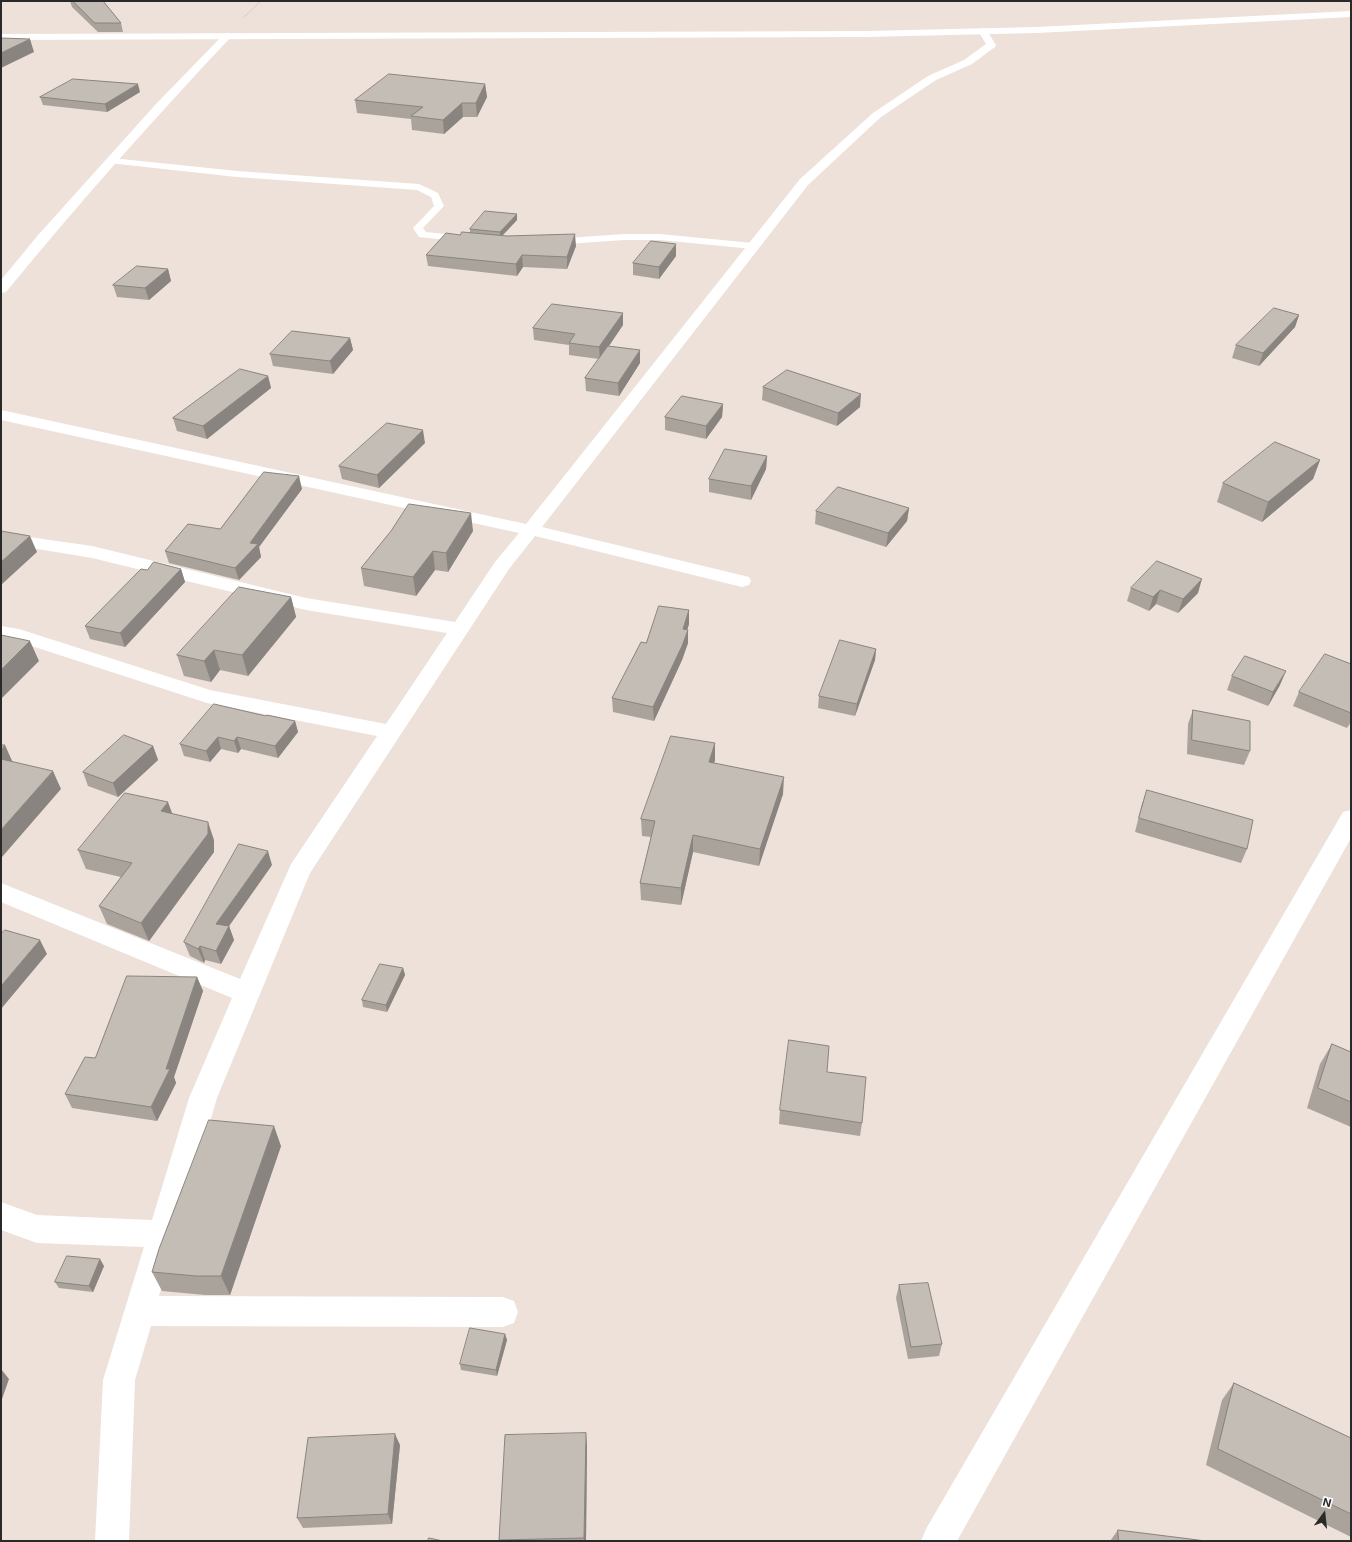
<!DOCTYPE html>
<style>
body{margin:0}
#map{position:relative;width:1352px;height:1542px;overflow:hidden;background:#ede1d9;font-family:Inter,sans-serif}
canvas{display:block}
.frame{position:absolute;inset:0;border:2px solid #292929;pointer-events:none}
.north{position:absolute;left:1304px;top:1494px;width:40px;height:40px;-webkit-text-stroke:3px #fff;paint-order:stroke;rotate:15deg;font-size:11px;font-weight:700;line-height:16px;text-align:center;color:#292929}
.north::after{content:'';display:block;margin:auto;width:14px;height:18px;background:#292929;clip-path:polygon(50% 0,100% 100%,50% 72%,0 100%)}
</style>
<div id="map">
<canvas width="1352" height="1542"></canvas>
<div class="frame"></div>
<div class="north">N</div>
</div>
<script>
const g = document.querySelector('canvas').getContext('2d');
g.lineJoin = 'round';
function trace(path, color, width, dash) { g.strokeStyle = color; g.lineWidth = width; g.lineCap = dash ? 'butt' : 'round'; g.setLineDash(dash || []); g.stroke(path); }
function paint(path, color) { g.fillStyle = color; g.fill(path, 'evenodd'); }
trace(new Path2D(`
 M243 18 261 1`), '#c3c3c3', 1, [1.5, 1]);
paint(new Path2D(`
 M112 158 237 171 419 184 438 193 444 206 423 228 426 232 465 236 470 239 465 242 419 237 413 228 434 206 431 197 417 190 237 177 109 163 107 161Z
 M624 234H660L753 243 758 246 753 249 660 240H624L553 245 548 242 553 239Z`), '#fff');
paint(new Path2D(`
 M983 28 986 29 996 45 995 47 972 64 936 80 881 117 808 185 542 527 749 577 751 581 749 585 742 587 535 536 509 569 310 873 217 1098 159 1296 503 1297 514 1301 518 1312 514 1323 503 1327 151 1326 135 1380 129 1541H95L103 1380 144 1247 37 1243 1 1230V1202L37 1215 152 1220 189 1098 232 998 1 902V883L240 979 291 864 377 736 207 703 10 639 1 638V626L19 629 210 690 386 724 447 633 306 610 92 558 1 543V533L92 546 306 598 455 622 495 562 519 533 1 420V410L526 524 800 179 873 113 928 76 964 60 986 44 978 31Z
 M227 33 230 34 232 36 230 38C153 120 78 204 6 292L1 293V280L39 234 156 104 224 34Z`), '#fff');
paint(new Path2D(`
 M1351 810V838L957 1541H921L926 1529 1343 812Z`), '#fff');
paint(new Path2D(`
 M1351 11V17L1037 33 866 37 1 40V34L866 31 1037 27Z`), '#fff');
paint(new Path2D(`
 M70 1H103L121 23 123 32H98L72 7Z
 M485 84 487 97 477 117H463L444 134 412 130 411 119 357 113 355 100Z
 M140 92 107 112 43 105 40 97Z
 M517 220 502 236 576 246 567 269 523 267 517 276 428 266 426 255 460 235 470 233V229Z
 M676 256 659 279 633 275V263Z
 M168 269 171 281 149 300 117 297 113 285Z
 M1299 315 1295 327 1259 366 1232 358 1236 345Z
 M623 325 609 346 640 363 619 396 586 391 585 378 599 359 569 355V345L534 340 533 328Z
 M350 338 353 350 333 374 273 366 270 354Z
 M268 376 271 388 207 439 177 431 173 418Z
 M763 387 860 407 837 426 762 400Z
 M723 404 722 417 706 439 665 430V417Z
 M425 443 379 488 342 479 339 466Z
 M767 456 766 469 751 500 709 492V479Z
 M1320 460 1313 479 1262 522 1217 502 1223 483Z
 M302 489 259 547 261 557 239 580 169 563 165 551 220 529Z
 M909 508 907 521 886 547 815 524 816 511Z
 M473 531 448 572 435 570 416 596 364 586 361 568Z
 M181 569 185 582 125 647 90 639 85 626 147 570Z
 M1131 588 1198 593 1178 613 1156 604 1149 611 1127 601Z
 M291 597 296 617 248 676 220 670 211 682 184 676 177 655Z
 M689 610V624L687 630H688V643L682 660 654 721 613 712 612 698 646 643Z
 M876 649 875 660 855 716 818 708 819 696Z
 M1351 664V722L1347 728 1293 706 1299 692Z
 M1232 676 1280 685 1268 706 1227 690Z
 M1193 710 1250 751 1244 765 1187 754 1188 724Z
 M266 716 295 721 298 732 278 758 241 749 238 753 221 749 210 762 184 756 180 744Z
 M715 743V760L714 763 783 794 759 866 693 852 681 905 641 900 640 883 651 837 642 836 641 819Z
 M153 746 158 760 118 797 88 786 83 772Z
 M1147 790 1247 849 1241 863 1135 832 1142 804Z
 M172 813 214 840V852L149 941 107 924 99 906 121 877 86 869 78 850Z
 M272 865 229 926 234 940 221 964 205 960 204 963 190 956 184 942Z
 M403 968 405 975 387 1012 363 1007 362 1000Z
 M197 977 203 991 174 1077 176 1083 157 1121 72 1108 65 1094Z
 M1332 1044 1351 1052V1127L1307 1108 1320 1064Z
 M827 1072 862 1123 860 1136 779 1124 780 1110Z
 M281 1146 230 1295H205L162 1291 152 1272Z
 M104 1266 93 1292 59 1288 55 1282Z
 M899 1285 942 1344 939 1356 908 1359 896 1298Z
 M505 1334 507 1340 497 1376 461 1370 460 1364Z
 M1234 1383 1351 1438V1537L1206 1465 1222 1400Z
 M587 1444 586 1541H499V1540Z
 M400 1445 392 1524 303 1528 297 1518Z
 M1118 1530 1206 1541H1110Z`), '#a9a39c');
paint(new Path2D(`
 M30 39 34 52 1 68V53Z
 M138 84 140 92 107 112 105 104Z
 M485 84 487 97 477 117 476 103Z
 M462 103 463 117 444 134 443 120Z
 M517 214V220L500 238V232Z
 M575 234 576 246 567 269V257Z
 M676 244V256L659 279V267Z
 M522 255 523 267 517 276 516 264Z
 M168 269 171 281 149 300 145 288Z
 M623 313V325L600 359 599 347Z
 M1299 315 1295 327 1259 366 1263 353Z
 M350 338 353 350 333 374 330 361Z
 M640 350V363L619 396 618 383Z
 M268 376 271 388 207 439 203 426Z
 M861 394 860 407 837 426 838 413Z
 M723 404 722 417 706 439V426Z
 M423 430 425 443 379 488 377 475Z
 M767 456 766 469 751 500V486Z
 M1320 460 1313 479 1262 522 1268 502Z
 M299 476 302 489 259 547 261 557 239 580 235 568 250 543Z
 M909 508 907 521 886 547 888 533Z
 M471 513 473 531 448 572 446 553Z
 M30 536 37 552 1 585V562Z
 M433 551 435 570 416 596 413 577Z
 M181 569 185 582 125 647 120 633Z
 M1202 579 1198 593 1178 613 1183 599Z
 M1160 590 1156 604 1149 611 1153 597Z
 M291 597 296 617 248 676 242 655Z
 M689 610V624L683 643V629Z
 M688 630V643L682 660 654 721 653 707Z
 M30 641 39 661 1 699V670Z
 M876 649 875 660 855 716 857 704Z
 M214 650 220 670 211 682 204 661Z
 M1286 671 1280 685 1268 706 1273 692Z
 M295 721 298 732 278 758 275 746Z
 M218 737 221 749 210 762 206 751Z
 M237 737 241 749 238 753 234 741Z
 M715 743V760L709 779V762Z
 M5 745 13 763 1 772V750Z
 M153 746 158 760 118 797 113 783Z
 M53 771 61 789 2 857 1 855V830Z
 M784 777 783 794 759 866 760 849Z
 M168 802 175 821 161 811Z
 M208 822 214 840V852L149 941 141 923Z
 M693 835V852L681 905V888Z
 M268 851 272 865 229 926 234 940 221 964 216 951V924Z
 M40 940 47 954 1 1009V986Z
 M200 946 205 960 204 963 198 949Z
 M403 968 405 975 387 1012 386 1005Z
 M197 977 203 991 174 1077 176 1083 157 1121 151 1107 166 1069Z
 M274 1126 281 1146 230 1295 221 1276Z
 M100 1259 104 1266 93 1292 89 1286Z
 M505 1334 507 1340 497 1376 496 1370Z
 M1 1369 9 1379 1 1402Z
 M586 1433 587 1444 586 1541H584V1538Z
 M395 1434 400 1445 392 1524 388 1514Z`), '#89847f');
const building = new Path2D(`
 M73 1H103L121 23H95Z
 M1 38 30 39 1 53Z
 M389 74 485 84 476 103H462L443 120 411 116 423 107 355 100Z
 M73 79 138 84 105 104 40 97Z
 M485 211 517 214 500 232 470 229Z
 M462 232 507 236 575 234 567 257 522 255 516 264 426 255 446 233 460 235Z
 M651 241 676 244 659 267 633 263Z
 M137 266 168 269 145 288 113 285Z
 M552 304 623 313 599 347 569 343 575 334 533 328Z
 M1274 308 1299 315 1263 353 1236 345Z
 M292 331 350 338 330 361 270 354Z
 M608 346 640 350 618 383 585 378Z
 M240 369 268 376 203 426 173 418Z
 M787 370 861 394 838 413 763 387Z
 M682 396 723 404 706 426 665 417Z
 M387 423 423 430 377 475 339 466Z
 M1275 442 1320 460 1268 502 1223 483Z
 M725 449 767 456 751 486 709 479Z
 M264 472 299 476 250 543 258 544 235 568 165 551 188 524 220 529Z
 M838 487 909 508 888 533 816 511Z
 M409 504 471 513 446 553 433 551 413 577 361 568 391 531Z
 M1 531 30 536 1 562Z
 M1157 561 1202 579 1183 599 1160 590 1153 597 1131 588Z
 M154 562 181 569 120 633 85 626 141 569 147 570Z
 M239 587 291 597 242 655 214 650 204 661 177 655Z
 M659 606 689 610 683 629 688 630 682 646 653 707 612 698 641 642 646 643Z
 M1 635 30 641 1 670Z
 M840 640 876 649 857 704 819 696Z
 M1325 654 1351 664V713L1299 692Z
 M1245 656 1286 671 1273 692 1232 676Z
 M214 704 266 716 267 715 295 721 275 746 237 737 234 741 218 737 206 751 180 744Z
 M1193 710 1250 721V751L1192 740Z
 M124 735 153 746 113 783 83 772Z
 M671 736 715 743 709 762 784 777 760 849 693 835 681 888 640 883 655 821 641 819Z
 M1 745H5L1 750Z
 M1 759 53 771 1 830Z
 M1147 790 1253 820 1247 849 1139 818Z
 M125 793 168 802 161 811 208 822V834L141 923 99 906 132 863 78 850Z
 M239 844 268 851 216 924 229 926 216 951 200 946 198 949 184 942Z
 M5 930 40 940 1 986V934Z
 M380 964 403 968 386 1005 362 1000Z
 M127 976 197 977 166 1069H170L151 1107 65 1094 85 1057 95 1058Z
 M789 1040 829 1046 827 1072 866 1077 862 1123 780 1110Z
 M1332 1044 1351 1052V1102L1318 1088Z
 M209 1120 274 1126 221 1276H196L152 1272 159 1249Z
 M67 1256 100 1259 89 1286 55 1282Z
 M928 1283 942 1344 911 1347 899 1285Z
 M470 1328 505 1334 496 1370 460 1364Z
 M1234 1383 1351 1438V1514L1218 1449Z
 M586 1433 584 1538 499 1540 505 1435Z
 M395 1434 388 1514 297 1518 308 1438Z
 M1118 1530 1206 1541H1119Z
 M429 1538 443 1541H428Z`);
paint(building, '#c4bdb5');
trace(building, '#89847f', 1);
</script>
